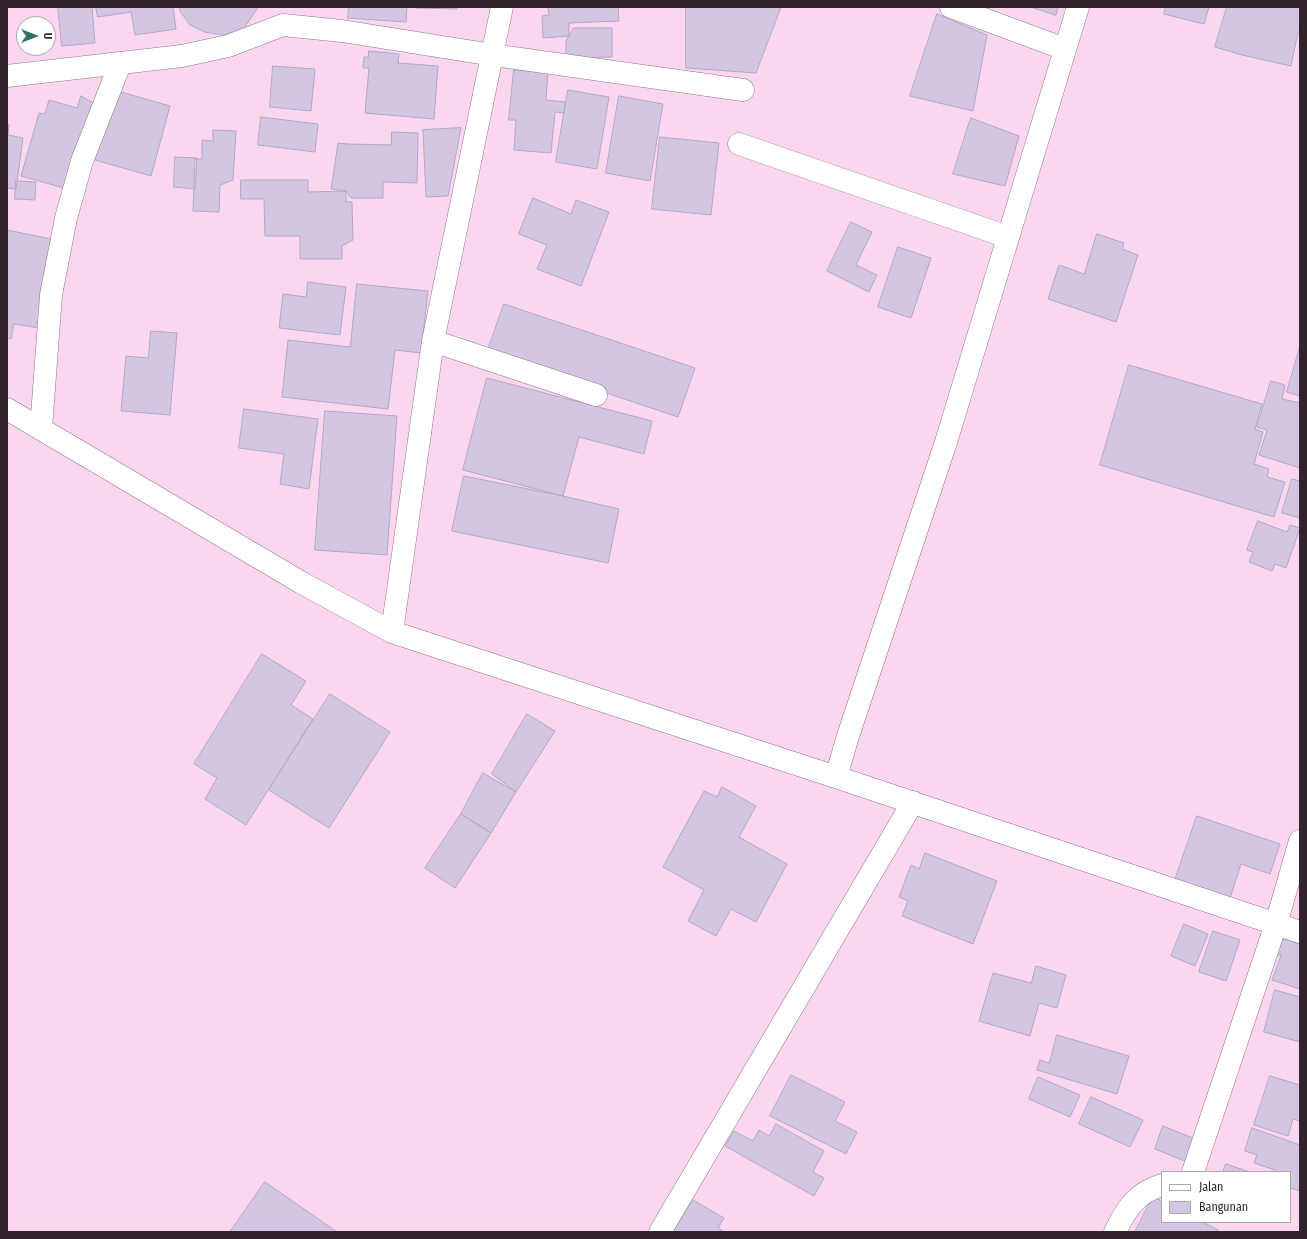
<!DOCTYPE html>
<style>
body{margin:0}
#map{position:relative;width:1307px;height:1239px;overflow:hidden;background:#fad7ef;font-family:"Fira Sans Condensed",sans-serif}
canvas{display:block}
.frame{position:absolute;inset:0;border:8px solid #31242d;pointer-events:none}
.legend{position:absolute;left:1161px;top:1171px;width:130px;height:52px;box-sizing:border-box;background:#fff;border:1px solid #ada7ab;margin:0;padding:5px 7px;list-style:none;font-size:12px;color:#31242d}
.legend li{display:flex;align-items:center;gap:8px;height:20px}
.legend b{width:20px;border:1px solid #ada7ab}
.north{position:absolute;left:16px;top:16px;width:40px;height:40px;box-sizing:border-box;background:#fff;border:1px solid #ada7ab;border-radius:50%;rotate:90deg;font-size:11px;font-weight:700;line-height:16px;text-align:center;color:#31242d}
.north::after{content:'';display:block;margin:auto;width:14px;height:18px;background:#307263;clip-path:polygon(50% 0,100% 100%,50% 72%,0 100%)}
</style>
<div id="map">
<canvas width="1307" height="1239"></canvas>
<div class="frame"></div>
<ul class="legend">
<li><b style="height:5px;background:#fff"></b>Jalan</li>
<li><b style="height:11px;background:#d2c6e2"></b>Bangunan</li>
</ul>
<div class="north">U</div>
</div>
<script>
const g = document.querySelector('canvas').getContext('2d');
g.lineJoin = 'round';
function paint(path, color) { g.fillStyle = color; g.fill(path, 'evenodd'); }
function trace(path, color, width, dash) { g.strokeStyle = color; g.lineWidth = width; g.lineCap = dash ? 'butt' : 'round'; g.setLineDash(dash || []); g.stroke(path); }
const building = new Path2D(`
 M58 7H92L95 43 62 46Z
 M96 7H173L176 29 135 35 131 12 98 17Z
 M180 7H258L243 30 223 35 205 32 190 25 180 11Z
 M349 7H407L406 22 348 18Z
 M416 7H457V9L416 8Z
 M548 7H618L619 21 569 23V36L543 38 542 16 549 15Z
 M686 7H781L756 73 686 68Z
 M1031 7H1058L1056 15Z
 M1166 7H1209L1204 24 1164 14Z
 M1227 7H1300V32H1298L1291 66 1242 55 1215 47Z
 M937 14 987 35 973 111 910 96Z
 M574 28H612V57L566 58V41Z
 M369 51 399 54 398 63 438 66 434 119 365 113 369 68H363L364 57H368Z
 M273 66 315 69 311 111 270 107Z
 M514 70 548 72 546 100 565 102 564 113 555 112 551 153 514 150 516 120H509Z
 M114 90 170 106 151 176 95 160Z
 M568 90 609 97 597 169 556 162Z
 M81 96 95 104 82 149 75 147 64 188 21 176 39 113 45 114 49 100 77 108Z
 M619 96 663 104 650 181 606 173Z
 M261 117 318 124 315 152 258 145Z
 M971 118 1019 136 1005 186 953 174Z
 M7 125H9L8 135 23 138 16 189 7 188Z
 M461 128 448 196 426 197 423 130Z
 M213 130 236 131 233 180 220 185 219 212 193 211 195 159H202V140L213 141Z
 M392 132 418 133 417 183 383 182V198H351L346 191 331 189 338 143 348 144 391 145Z
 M660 137 719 143 711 215 652 209Z
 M175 157 197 158 195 189 174 187Z
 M241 180H308V192L346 191V202H352L353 240 342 246V259H300V236H265L264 199H241Z
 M16 181 36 182 35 200 15 199Z
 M533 198 571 214 576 200 609 212 581 286 537 269 547 245 519 234Z
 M851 222 872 232 856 265 877 275 869 292 827 271Z
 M7 230 56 240 39 328 14 324 11 339 7 338Z
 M1097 234 1124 243 1122 249 1138 255 1116 322 1048 299 1059 265 1084 274Z
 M898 247 931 258 911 318 878 307Z
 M308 282 346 287 340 335 279 328 283 294 306 297Z
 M357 284 428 291 421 353 395 350 388 409 282 397 288 340 350 347Z
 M504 304 695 368 678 417 487 353Z
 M151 331 177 333 170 415 121 411 126 356 148 358Z
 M1300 346V396L1287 392Z
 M1129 365 1262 404 1255 429 1263 432 1254 464 1269 469 1267 477 1285 482 1274 517 1100 465Z
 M487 378 652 421 644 454 579 437 563 496 463 470Z
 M1271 381 1285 385 1282 399 1300 403V468L1259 455 1267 430 1257 427Z
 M244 409 318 419 309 489 280 484 284 454 239 448Z
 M325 411 397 416 387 555 315 550Z
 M464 476 563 496 619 509 608 563 452 531Z
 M1292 479 1300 481V518L1282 513Z
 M1258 521 1287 532 1290 525 1300 528 1286 568 1275 564 1272 571 1249 562 1253 552 1247 550Z
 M262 654 306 681 291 705 313 719 246 825 205 799 217 778 194 764Z
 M330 694 390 732 329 828 269 790Z
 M527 714 555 731 516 792 492 774Z
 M483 773 516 792 491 833 461 814Z
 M722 787 756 806 739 837 787 864 756 922 731 909 716 936 688 921 704 890 663 867 704 791 717 797Z
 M461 814 491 833 455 888 425 868Z
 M1197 816 1280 844 1270 874 1241 864 1228 904 1173 886Z
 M925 853 997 881 973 944 902 916 908 901 899 897 911 865 919 869Z
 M1184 924 1208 934 1195 966 1171 956Z
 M1213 931 1240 940 1226 981 1199 972Z
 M1276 939 1289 940 1300 944V989L1272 980 1281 955H1274Z
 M1036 966 1066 975 1057 1008 1039 1003 1030 1036 979 1021 993 973 1031 983Z
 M1275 990 1300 997V1042L1264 1032Z
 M1057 1035 1129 1056 1117 1094 1037 1070 1040 1060 1049 1063Z
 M791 1075 845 1102 835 1121 857 1132 846 1154 770 1116Z
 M1270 1076 1300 1085V1121L1293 1119 1288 1136 1254 1125Z
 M1038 1077 1080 1095 1070 1117 1029 1099Z
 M1091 1097 1143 1120 1130 1147 1079 1124Z
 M776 1124 824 1151 813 1172 824 1178 814 1196 725 1146 734 1131 753 1141 759 1130 769 1136Z
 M1163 1126 1195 1139 1187 1162 1155 1149Z
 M1252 1128 1300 1145V1191L1290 1188V1172H1274L1275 1170 1254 1163 1257 1155 1245 1151Z
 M1226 1164 1250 1172H1223Z
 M265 1182 337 1232H230Z
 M1153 1197 1162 1201V1222H1203L1218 1230 1217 1232H1135Z
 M693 1200 724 1218 718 1228 724 1232H674Z`);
paint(building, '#d2c6e2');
trace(building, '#b5a6c7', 1);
const street = new Path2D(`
 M951 7 1065 49
 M7 76 182 56 228 46 283 25 342 31 493 55 743 90
 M739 144 1008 237
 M433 341 596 395
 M7 409 302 583 392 632 836 777 1300 932
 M41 429 51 295 66 218 82 161 120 64
 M392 632 433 341 502 7
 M836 777 848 736 946 442 1078 7
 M1193 1172 1276 924 1300 841
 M660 1232 913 802
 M1115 1232C1126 1209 1136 1193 1162 1185`);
trace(street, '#93748a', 23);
trace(street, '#fff', 22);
</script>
